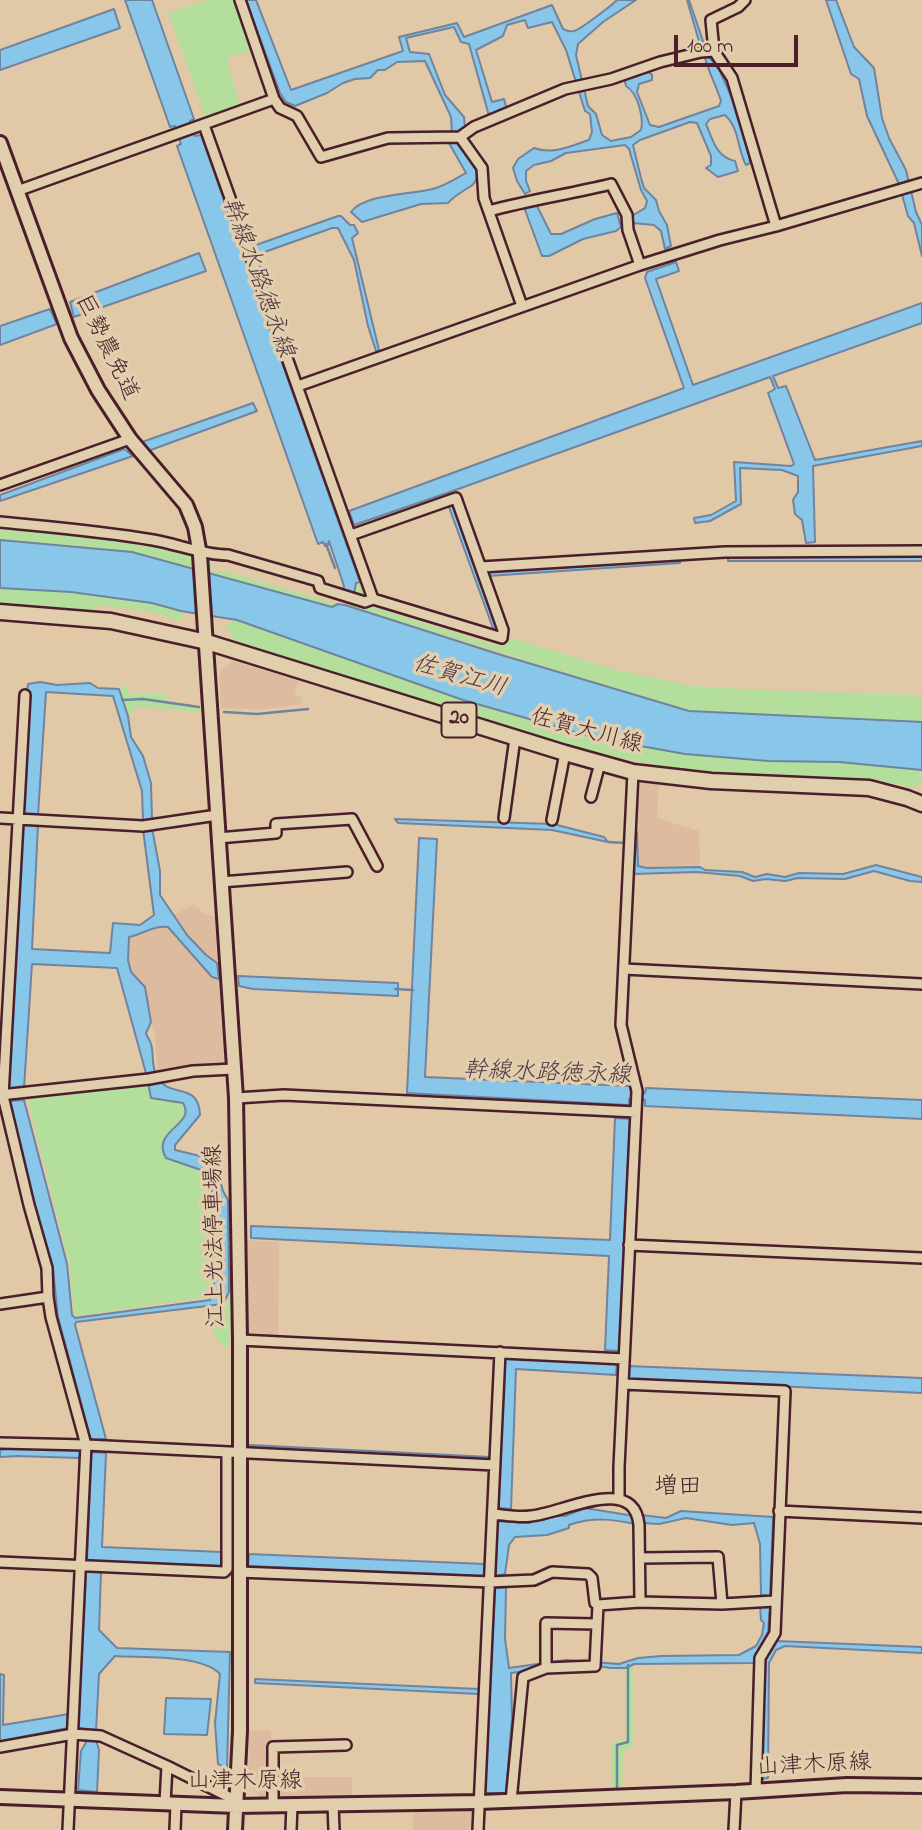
<!DOCTYPE html>
<meta charset="utf-8">
<style>
body{margin:0}
#map{position:relative;width:922px;height:1830px;overflow:hidden;background:#e1c8a7;font-family:"Indie Flower",sans-serif}
canvas{display:block}
.scale{position:absolute;left:674px;top:35px;width:124px;height:32px;box-sizing:border-box;border:4px solid #4a1f2b;border-top:0;padding-left:9px;font-size:21px;line-height:24px;white-space:nowrap;color:#4a1f2b;-webkit-text-stroke:5px #e1ceac;paint-order:stroke}
</style>
<div id="map">
<canvas width="922" height="1830"></canvas>
<div class="scale">100 m</div>
</div>
<script>
const g = document.querySelector('canvas').getContext('2d');
g.lineJoin = 'round';
function paint(path, color) { g.fillStyle = color; g.fill(path, 'evenodd'); }
function trace(path, color, width, dash) { g.strokeStyle = color; g.lineWidth = width; g.lineCap = dash ? 'butt' : 'round'; g.setLineDash(dash || []); g.stroke(path); }
function write(font, color, halo, rows, align = 'center') {
  g.font = font + ' "Indie Flower","Klee One",sans-serif'; g.lineWidth = 7; g.setLineDash([]); g.textBaseline = 'middle'; g.strokeStyle = halo; g.fillStyle = color; for (const [text, x, y, turn = 0] of rows) {
    g.save(); g.translate(x, y); g.rotate((+turn || 0) * Math.PI / 180); g.textAlign = isNaN(turn) ? turn : align; if (halo) g.strokeText(text, 0, 0); g.fillText(text, 0, 0); g.restore();
  }
}
paint(new Path2D(`
 M232 661 299 681 294 694 301 697 302 704 258 710 221 708 219 672Z
 M637 782 659 784 657 818 699 831 700 865 636 868 637 840 633 839Z
 M194 904 202 912 215 917 217 963 205 955 174 917V915Z
 M159 925 169 927 212 977 219 979 224 1068 158 1075 155 1036 143 986 131 972 128 960 129 937 143 934Z
 M247 1240 279 1242 278 1339 248 1337Z
 M271 1730 272 1777H352V1797H260L248 1783 249 1731Z
 M413 1806 477 1807 476 1830H413Z`), '#dcbb9e');
paint(new Path2D(`
 M207 0H234L253 49 227 58 240 107 206 118 168 13Z
 M0 526 112 535 180 547 181 554 211 561V572L224 571 338 604 332 607 132 552 0 540Z
 M365 584 373 607 501 647 509 637 612 669 694 686 757 690 922 695V722L689 711 352 607 358 586Z
 M0 588C61 591 122 595 181 611V621L152 612 98 605 94 610 0 603Z
 M237 620 463 700 596 738 685 754 768 761 839 762 922 770V782L915 788 872 779 739 776 677 769 594 753 231 642 232 633 225 626Z
 M126 684 128 693 165 694 166 700 203 707V712L136 707 128 716 119 689Z
 M148 1082 151 1098 183 1103C194 1122 164 1128 162 1150L204 1171 212 1184 214 1283 208 1297 75 1316 69 1262 27 1096Z
 M231 1296 230 1342 226 1350 214 1335 209 1309 223 1308Z
 M634 1664V1743L632 1748 627 1749 623 1752 622 1789 612 1790V1741L625 1740 626 1668Z`), '#b3de9c');
const water = new Path2D(`
 M125 0H152L194 119 190 121 195 136 201 135 243 254 256 249V245L338 216H341L350 225H354L358 233 352 238 379 350 376 351 368 326 354 260 338 228H332L259 254 257 250 244 256 360 582 356 583 354 594 343 590 344 586 329 541 328 545 325 546 323 542 318 544 177 146 181 144 175 126 170 127Z
 M246 0H256L291 90 403 51 399 37 457 23 464 37 552 5 563 29C568 31 568 32 574 31 581 29 611 6 617 0H636L603 22 578 44 576 55 588 106 596 114 602 135 611 141 631 137 641 130C644 118 638 93 626 86L624 78 649 72 652 75V80L639 84 637 92 650 125 659 127 719 106 721 101C715 82 706 68 703 49L701 48 687 0H689L708 56 719 69 735 105 748 147 750 163 746 165C737 149 740 129 725 115L710 119 706 124C713 140 716 157 735 161L738 171 718 177 706 168 711 165V156L697 123 690 122 640 140 633 145 641 178 644 188 656 200 659 211 667 225 671 246 665 249 661 231 654 225 633 223 632 216 645 208 647 201 641 190 629 149 625 145 566 153 551 161 534 165 526 171V181L530 191 525 194 517 181 513 168 518 159 534 148C552 155 571 146 589 140L592 132 590 114 585 111 566 50 552 22 528 28 525 20 507 25 503 36 476 50 492 102 504 99 507 110 489 116 469 44 461 42 454 27 406 38 410 52 429 54 445 95 464 117 465 129 452 135 451 117 425 61 397 62 385 70H378L370 78 355 79 343 83 327 93 295 106 286 102 280 93Z
 M826 0H836L854 47 874 68 882 118 889 138 906 170 916 212 922 225V256L914 223 908 216 899 184 867 116 859 79 851 74Z
 M114 9 120 28 0 70V50Z
 M454 141 459 142C466 153 487 175 471 186 462 192 455 195 448 203L421 204 362 222 351 212C365 193 414 195 436 188 446 185 457 178 466 173L449 143Z
 M536 204 551 234H561L595 219 617 213 621 227 616 231 583 239 549 256H542L525 210 528 206Z
 M199 253 206 271 74 317 70 302Z
 M676 262 679 271 656 279 693 385 922 303V323L773 376 778 388 786 386 815 460 922 441V446L813 466 815 542 806 543 802 520 795 514 793 500 798 492V476L782 470 740 468 741 504 710 521 695 523 694 518 711 515 736 501 734 462 791 466 794 464 768 393 775 389 770 377 447 493 354 525 349 511 684 388 645 278 647 272Z
 M50 309 57 324 0 345V326Z
 M253 403 257 411 148 451 142 442Z
 M124 449 133 456 0 501V495Z
 M451 505H454L498 629 494 631 449 507Z
 M0 540 132 552 332 607 338 604 345 605 498 654 689 711 922 722V770L839 762 768 761 685 754 596 738 463 700 237 620 181 611 152 603 71 592 0 588Z
 M922 556V561H728V557Z
 M679 559 680 563 488 576 487 572Z
 M40 682 57 685 90 683 98 688 119 689 128 716 131 737 143 756 151 783 152 819 143 821 142 791 113 696 46 692 38 815H23L30 693 27 692 28 684Z
 M395 819 553 824 604 837 608 842 552 830 398 823Z
 M23 824 38 825 32 949 110 953 113 923 140 925 154 915 143 829 152 828 160 871V895L187 935 206 955 217 963 219 979 212 977 168 927C155 925 143 934 129 937L128 960 131 972 145 987 151 1022 146 1033C147 1037 150 1040 151 1044 154 1053 151 1067 157 1077 170 1099 199 1081 200 1115L175 1145V1150L200 1156 216 1166 223 1191 228 1200 229 1292 223 1304 76 1322 75 1325 106 1439 91 1440 58 1317 53 1269 32 1202 9 1101 24 1100 67 1264 72 1315 75 1318 210 1300 214 1283 212 1184 204 1171 166 1158C150 1130 197 1125 183 1103L151 1098 147 1077 117 968 32 964 24 1088H8Z
 M637 832 638 866 647 868 700 867 705 870 742 872 755 877 767 874 785 877 799 873 843 874 876 865 922 877V882L910 881 874 871 845 879 798 878 785 881 766 879 753 881 740 876 697 872 633 874Z
 M419 838 437 839 425 1077 630 1086 633 1099H629V1105L407 1093Z
 M238 976 398 983V996L253 989 239 986Z
 M646 1088 922 1100V1119L645 1106V1100H641V1094L645 1093Z
 M615 1118 630 1119 619 1351 605 1350 609 1256 251 1238V1226L610 1240Z
 M503 1355 617 1362 616 1375 516 1369 511 1509 498 1508Z
 M628 1366 922 1378V1393L628 1379Z
 M250 1445 490 1457V1460L250 1449Z
 M20 1447 80 1450V1458L17 1456 0 1457V1450Z
 M91 1452 106 1453 102 1547 222 1552 221 1566 87 1561Z
 M585 1508 628 1515 633 1513 635 1524C612 1519 593 1517 569 1525V1528L547 1535 515 1537 509 1545 505 1574 495 1576 498 1521 528 1523 550 1516H565Z
 M681 1511 773 1517 770 1596 761 1595 760 1544 754 1523 732 1525 686 1518 659 1524 643 1523 641 1515 666 1518Z
 M249 1554 485 1564 484 1576 248 1566Z
 M86 1572H101L99 1630 117 1648 230 1652 227 1768 218 1764 215 1723 220 1674C202 1654 142 1658 115 1656L99 1674 96 1731 78 1728Z
 M506 1587 505 1639 509 1668 566 1660 619 1664 638 1658 661 1656 739 1655 756 1646 762 1635 764 1623 761 1620 760 1606 770 1607 768 1632 755 1656 754 1663 634 1664 626 1668H610L587 1664 511 1673 512 1718 506 1793H485L495 1588Z
 M776 1641 922 1647V1653L785 1646 776 1650 769 1663 768 1778 762 1779 764 1662Z
 M0 1674 4 1675 3 1725 69 1714 68 1728 0 1741Z
 M255 1679 479 1689V1694L255 1683Z
 M166 1698 211 1699 207 1735 164 1734Z
 M88 1739 96 1740 99 1750 97 1792 78 1790 81 1751Z`);
paint(water, '#89c7ea');
trace(water, '#70849e', 2);
trace(new Path2D(`
 M326 544 335 568
 M122 700 143 699 199 707
 M224 712 257 714 308 709
 M608 842 626 843
 M395 989 413 990
 M617 1788V1745L628 1742V1665`), '#70849e', 2.5);
const street = new Path2D(`
 M240 0 274 99 280 108 297 116 321 157 388 138 460 137 474 127 565 89 611 79 660 62 701 52 714 51 732 78 776 226
 M714 51 711 20 738 7 745 0
 M204 125 373 599
 M460 137 482 168 484 198 522 306
 M17 191 274 99
 M489 211C530 200 570 194 611 184L627 215 628 230 640 265
 M298 386 640 265 720 240 776 226 922 183
 M0 485 130 439
 M0 522C51 527 102 531 153 540 177 544 203 555 228 555L318 581 320 588 365 602 373 599 502 638 503 630 456 498 351 535
 M481 567 725 552 922 551
 M25 695 3 1096 29 1205 47 1268 48 1297 51 1317 86 1445 68 1830
 M591 797 600 763
 M0 818 143 826 217 815
 M504 818 515 738
 M552 820 565 753
 M218 838 276 833V824L352 819 377 866
 M221 882 347 872
 M624 969 922 984
 M0 1095 149 1079 193 1071 234 1069
 M236 1098 284 1095 636 1112
 M629 1245 922 1258
 M0 1304 48 1297
 M240 1340 624 1359
 M623 1384 785 1391 775 1633 760 1658 756 1791
 M0 1443 86 1445 495 1465
 M619 1499V1467L637 1091 621 1025 633 772
 M779 1511 922 1518
 M493 1514C505 1515 519 1518 531 1516 561 1514 634 1473 639 1525L640 1602 598 1605
 M640 1558 718 1557 722 1604
 M0 1562 224 1572 227 1569V1453
 M239 1572 490 1582 534 1580 552 1572 588 1574 592 1578 595 1603 598 1605 595 1666 546 1668 523 1677 511 1801
 M640 1602 722 1604 775 1601
 M546 1668V1623L596 1624
 M0 1747 73 1734 101 1736 167 1766 165 1803
 M167 1766 229 1797 236 1806
 M333 1804 334 1830
 M273 1805V1747L346 1745
 M175 1830 176 1804
 M291 1830 292 1805
 M478 1830 500 1352
 M734 1830 736 1792`);
const secondary = new Path2D(`
 M0 143 71 338 98 390 130 439 186 505 195 527 200 555 236 1098 240 1340V1731L235 1830
 M0 1797 236 1806 479 1802 736 1792 847 1785 922 1786`);
const primary = new Path2D(`
 M0 612 111 621 207 642 565 753 633 772 711 781 869 788 907 798 922 804`);
trace(street, '#4a1f2b', 14);
trace(secondary, '#4a1f2b', 18);
trace(primary, '#4a1f2b', 19);
trace(street, '#e1ceac', 9);
trace(secondary, '#e1ceac', 12);
trace(primary, '#e1ceac', 14);
for (const [x, y, w] of [
 [459,720,35]
]) { const box = new Path2D(); box.roundRect(x - w / 2, y - 17.5, w, 35, 5); g.fillStyle = '#e1ceac'; g.fill(box); trace(box, '#4a1f2b', 2); }
write('bold 21px', '#4a1f2b', null, [
 ["20",459,720]
]);
write('23px', '#4a1f2b', '#e1ceac', [
 ["巨勢農免道",105,348,64],
 ["佐賀大川線",586,733,15],
 ["江上光法停車場線",217,1236,-91],
 ["山津木原線",814,1767,-3],
 ["山津木原線",245,1783]
]);
write('italic 24px', '#533848', '#e1ceac', [
 ["幹線水路徳永線",256,278,70],
 ["佐賀江川",459,678,16],
 ["幹線水路徳永線",547,1075,2]
]);
write('24px', '#4a1f2b', '#e1ceac', [
 ["増田",678,1489]
]);
</script>
